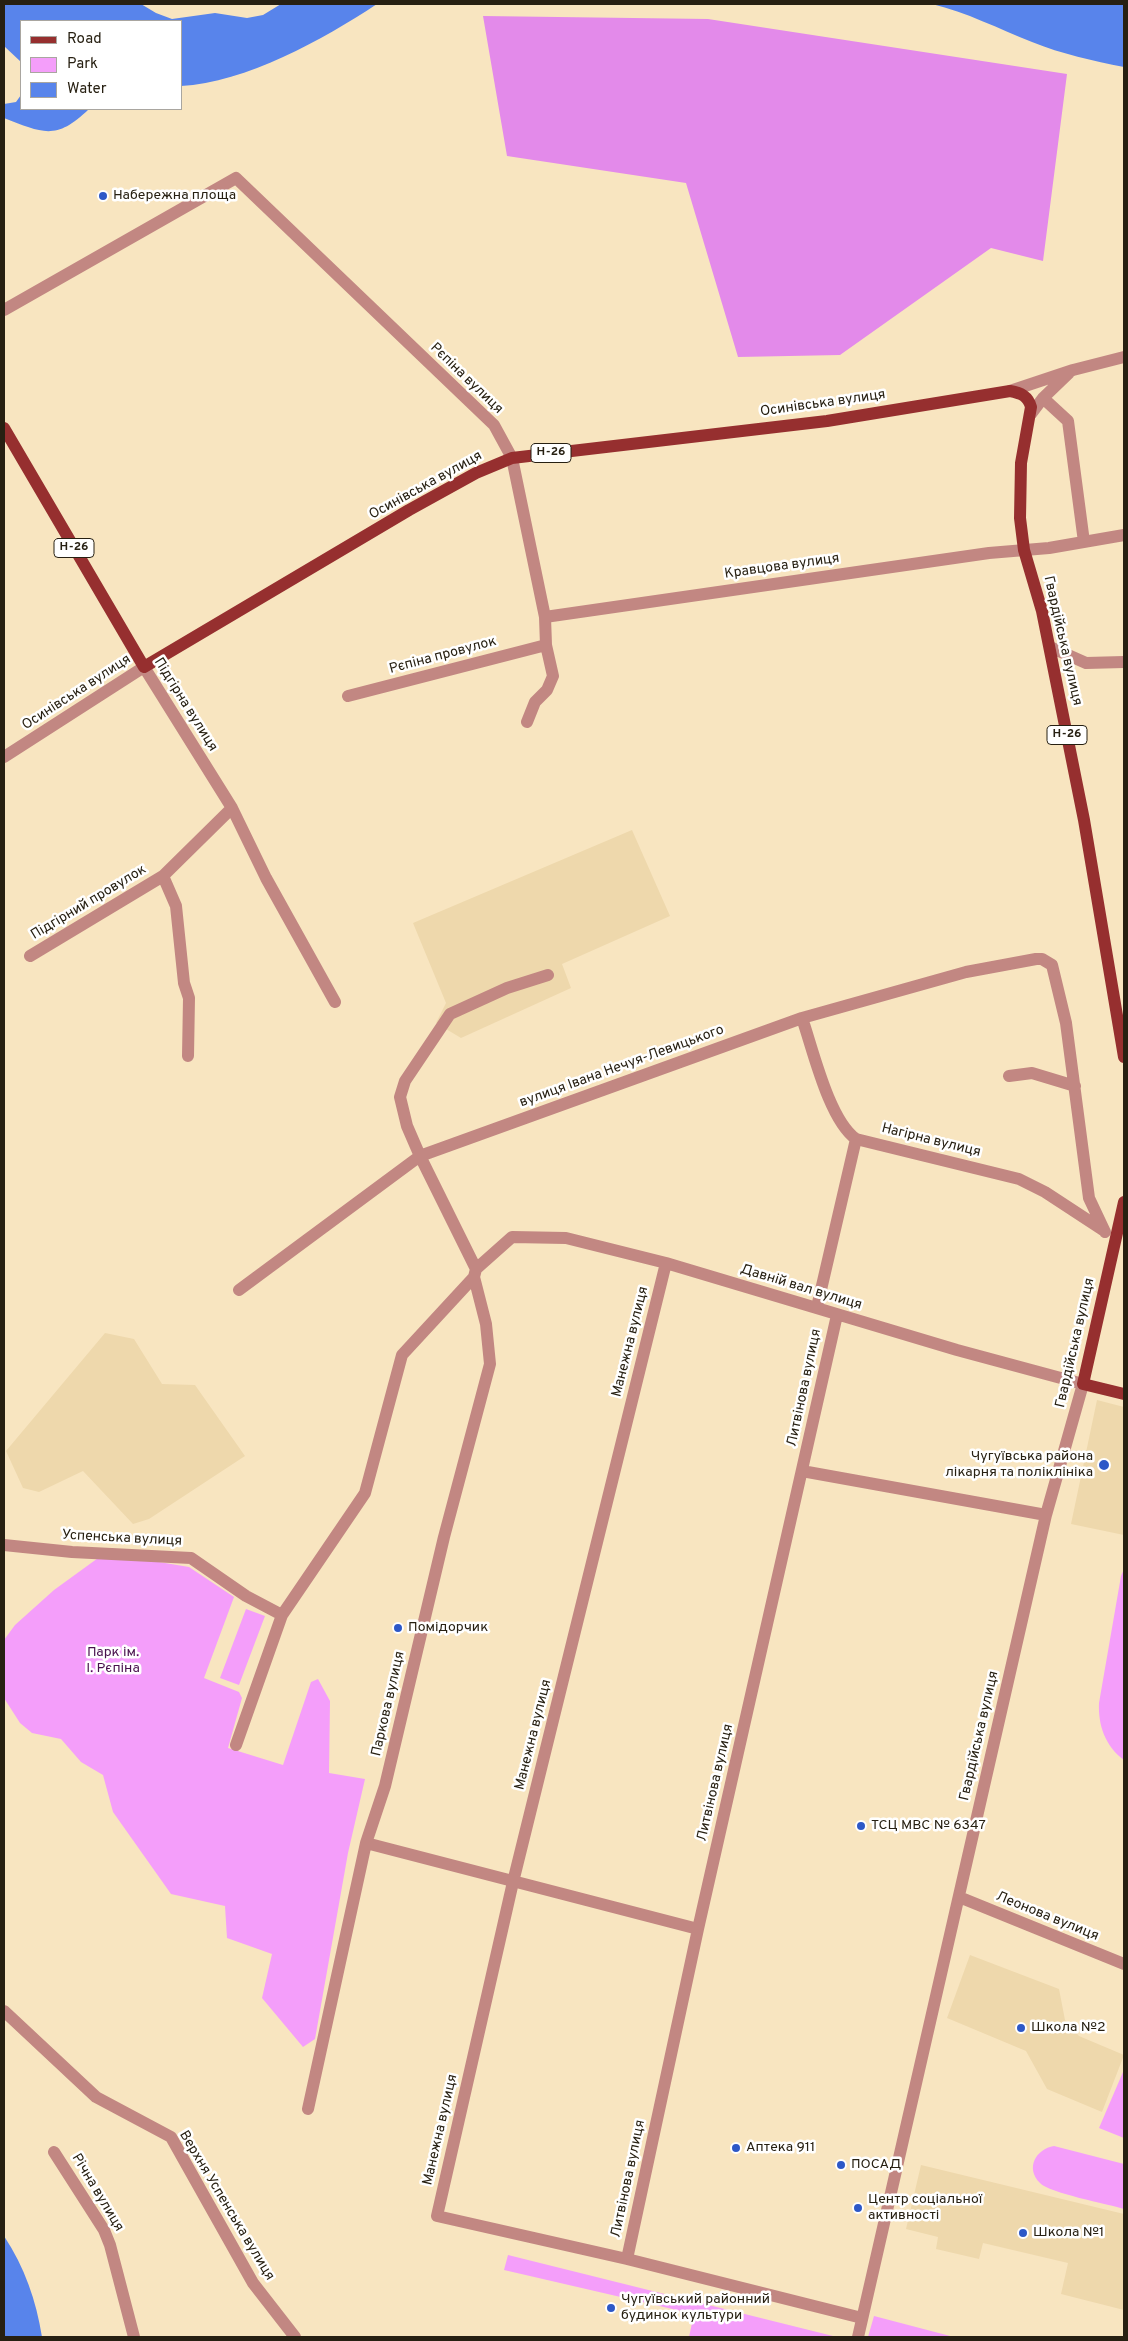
<!DOCTYPE html>
<meta charset="utf-8">
<style>
body{margin:0}
#map{position:relative;width:1128px;height:2341px;overflow:hidden;background:#f8e5c0;font-family:Overpass,sans-serif}
canvas{display:block}
.frame{position:absolute;inset:0;border:5px solid #272012;pointer-events:none}
.legend{position:absolute;left:20px;top:20px;width:162px;height:90px;box-sizing:border-box;background:#fff;border:1px solid #a9a6a0;margin:0;padding:6px 9px;list-style:none;font-size:15px;color:#272012}
.legend li{display:flex;align-items:center;gap:10px;height:25px}
.legend b{width:25px;border:1px solid #a9a6a0}
</style>
<div id="map">
<canvas width="1128" height="2341"></canvas>
<div class="frame"></div>
<ul class="legend">
<li><b style="height:6px;background:#962f2f"></b>Road</li>
<li><b style="height:14px;background:#f49efa"></b>Park</li>
<li><b style="height:14px;background:#5884eb"></b>Water</li>
</ul>
</div>
<script>
const g = document.querySelector('canvas').getContext('2d');
g.lineJoin = 'round';
function paint(path, color) { g.fillStyle = color; g.fill(path, 'evenodd'); }
function trace(path, color, width, dash) { g.strokeStyle = color; g.lineWidth = width; g.lineCap = dash ? 'butt' : 'round'; g.setLineDash(dash || []); g.stroke(path); }
function write(font, color, halo, rows, align = 'center') {
  g.font = font + ' Overpass,sans-serif'; g.lineWidth = 5; g.setLineDash([]); g.textBaseline = 'middle'; g.strokeStyle = halo; g.fillStyle = color; for (const [text, x, y, turn = 0] of rows) {
    g.save(); g.translate(x, y); g.rotate((+turn || 0) * Math.PI / 180); g.textAlign = isNaN(turn) ? turn : align; if (halo) g.strokeText(text, 0, 0); g.fillText(text, 0, 0); g.restore();
  }
}
paint(new Path2D(`
 M632 830 670 916 562 964 571 988 461 1038 436 1023 446 1003 413 923Z
 M105 1333 134 1339 162 1384 195 1385 245 1456 149 1519 133 1524 83 1471 39 1492 23 1488 6 1451Z
 M1097 1400 1124 1407V1535L1071 1524Z
 M970 1955 1059 1989 1065 2020 1079 2036 1124 2055 1102 2112 1047 2089 1026 2051 947 2018Z
 M921 2165 1124 2214V2310L1061 2294 1068 2263 983 2243 979 2259 936 2249 938 2237 906 2229Z`), '#eed8ac');
paint(new Path2D(`
 M105 1553 189 1567 234 1597 204 1678 239 1692 242 1698 228 1748 283 1765 311 1682 318 1679 330 1701 329 1773 365 1779 348 1853 315 2039 303 2047 262 1998 272 1954 227 1938 225 1906 171 1894 113 1812 103 1775 81 1762 61 1739 32 1733 20 1723 4 1698V1640L15 1625 54 1590Z
 M1124 1569V1760C1105 1746 1098 1725 1099 1703L1121 1576Z
 M246 1609 265 1616 239 1685 220 1678Z
 M1123 2072 1124 2073V2138L1099 2128Z
 M1054 2146 1124 2164V2209C1108 2204 1049 2193 1040 2183 1025 2168 1036 2149 1054 2146Z
 M508 2255 837 2337H689L694 2314 504 2270Z
 M874 2316 954 2337H868Z`), '#f49efa');
paint(new Path2D(`
 M483 16 708 19 1067 74 1043 261 991 248 840 355 738 357 686 183 507 156Z`), '#e38aea');
paint(new Path2D(`
 M4 4H141L156 13 172 19 215 13 247 18 263 15 281 4H377C324 39 245 83 181 86V21H21V62L4 46Z
 M932 4H1124V67C1093 61 1062 54 1032 42 999 29 966 12 932 4Z
 M21 95V109H89C56 141 43 133 4 118V104L16 102Z
 M4 2236C25 2268 36 2300 42 2337H4Z`), '#5884eb');
trace(new Path2D(`
 M4 310 236 178 494 425 512 458 545 617 546 645 553 676 547 690 535 702 527 722
 M1010 391 1073 370 1124 357
 M1043 398 1068 421 1084 542
 M1031 414 1043 398 1069 373
 M545 617 989 553 1049 548 1124 535
 M1050 647 1086 663 1124 662
 M348 696 546 645
 M4 757 144 667 232 808 266 878 335 1002
 M163 876 176 906 184 983 189 998 188 1056
 M30 956 163 876 232 808
 M802 1018C813 1050 829 1120 856 1139L1019 1179 1045 1192 1103 1230
 M1009 1076 1032 1073 1075 1086
 M666 1263 513 1882 437 2216 627 2259 862 2318
 M476 1269 512 1237 566 1238 666 1263 957 1350 1083 1384 1046 1515 858 2337
 M239 1290 420 1156 802 1018 966 972 1036 959H1042L1052 965 1066 1023 1089 1198 1105 1232
 M817 1307 856 1139
 M802 1471 1046 1515
 M4 1545 72 1552 191 1558 246 1596 282 1615
 M236 1745 282 1615 365 1493 402 1355 474 1277 476 1269 420 1156 407 1126 400 1097 405 1081 450 1014 507 988 548 975
 M366 1843 698 1929
 M959 1897 1124 1964
 M4 2011 96 2097 171 2137 253 2283 295 2337
 M308 2109 366 1843 385 1786 444 1537 490 1364 486 1324 474 1277
 M54 2152 104 2230 110 2245 134 2337
 M627 2259 698 1929 837 1315`), '#c28782', 12);
trace(new Path2D(`
 M4 428 144 667 409 510 476 473 512 458 827 421 1010 391C1021 393 1028 396 1031 407L1021 463 1020 518 1024 550 1042 611 1084 820 1124 1057
 M1124 1202 1083 1384 1124 1394`), '#962f2f', 12);
for (const [x, y, r, color] of [
 [103,196,5,"#2d58c7"],
 [1104,1465,6,"#2d58c7"],
 [398,1628,5,"#2d58c7"],
 [861,1826,5,"#2d58c7"],
 [1021,2028,5,"#2d58c7"],
 [736,2148,5,"#2d58c7"],
 [841,2165,5,"#2d58c7"],
 [858,2208,5,"#2d58c7"],
 [1023,2233,5,"#2d58c7"],
 [611,2308,5,"#2d58c7"]
]) { const dot = new Path2D(); dot.arc(x, y, r, 0, 2 * Math.PI); g.fillStyle = color; g.fill(dot); trace(dot, '#fff', 2); }
for (const [x, y, w] of [
 [551,453,40],
 [74,548,40],
 [1067,735,40]
]) { const box = new Path2D(); box.roundRect(x - w / 2, y - 9.5, w, 19, 4); g.fillStyle = '#fff'; g.fill(box); trace(box, '#272012', 1); }
write('bold 12px', '#272012', null, [
 ["Н-26",551,453],
 ["Н-26",74,548],
 ["Н-26",1067,735]
]);
write('14px', '#272012', '#fff', [
 ["Набережна площа",113,196],
 ["Чугуївська района",1093,1457,"right"],
 ["лікарня та поліклініка",1093,1473,"right"],
 ["Помідорчик",408,1628],
 ["ТСЦ МВС № 6347",871,1826],
 ["Школа №2",1031,2028],
 ["Аптека 911",746,2148],
 ["ПОСАД",851,2165],
 ["Центр соціальної",868,2200],
 ["активності",868,2216],
 ["Школа №1",1033,2233],
 ["Чугуївський районний",621,2300],
 ["будинок культури",621,2316]
], 'left');
write('14px', '#272012', '#fff', [
 ["Рєпіна вулиця",466,379,44],
 ["Осинівська вулиця",823,404,-8],
 ["Осинівська вулиця",426,486,-29],
 ["Кравцова вулиця",782,567,-8],
 ["Гвардійська вулиця",1062,641,77],
 ["Рєпіна провулок",443,656,-15],
 ["Осинівська вулиця",77,693,-33],
 ["Підгірна вулиця",185,705,58],
 ["Підгірний провулок",89,903,-31],
 ["вулиця Івана Нечуя-Левицького",622,1067,-20],
 ["Нагірна вулиця",931,1141,14],
 ["Давній вал вулиця",801,1288,17],
 ["Манежна вулиця",631,1342,-76],
 ["Гвардійська вулиця",1076,1343,-77],
 ["Литвінова вулиця",805,1388,-78],
 ["Успенська вулиця",122,1539,3],
 ["Паркова вулиця",389,1704,-77],
 ["Манежна вулиця",534,1735,-76],
 ["Гвардійська вулиця",980,1736,-77],
 ["Литвінова вулиця",716,1783,-77],
 ["Леонова вулиця",1047,1917,22],
 ["Манежна вулиця",441,2130,-77],
 ["Литвінова вулиця",629,2179,-78],
 ["Річна вулиця",97,2193,59],
 ["Верхня Успенська вулиця",226,2206,59]
]);
write('14px', '#48114d', '#fff', [
 ["Парк ім.",113,1653],
 ["І. Рєпіна",113,1669]
]);
</script>
